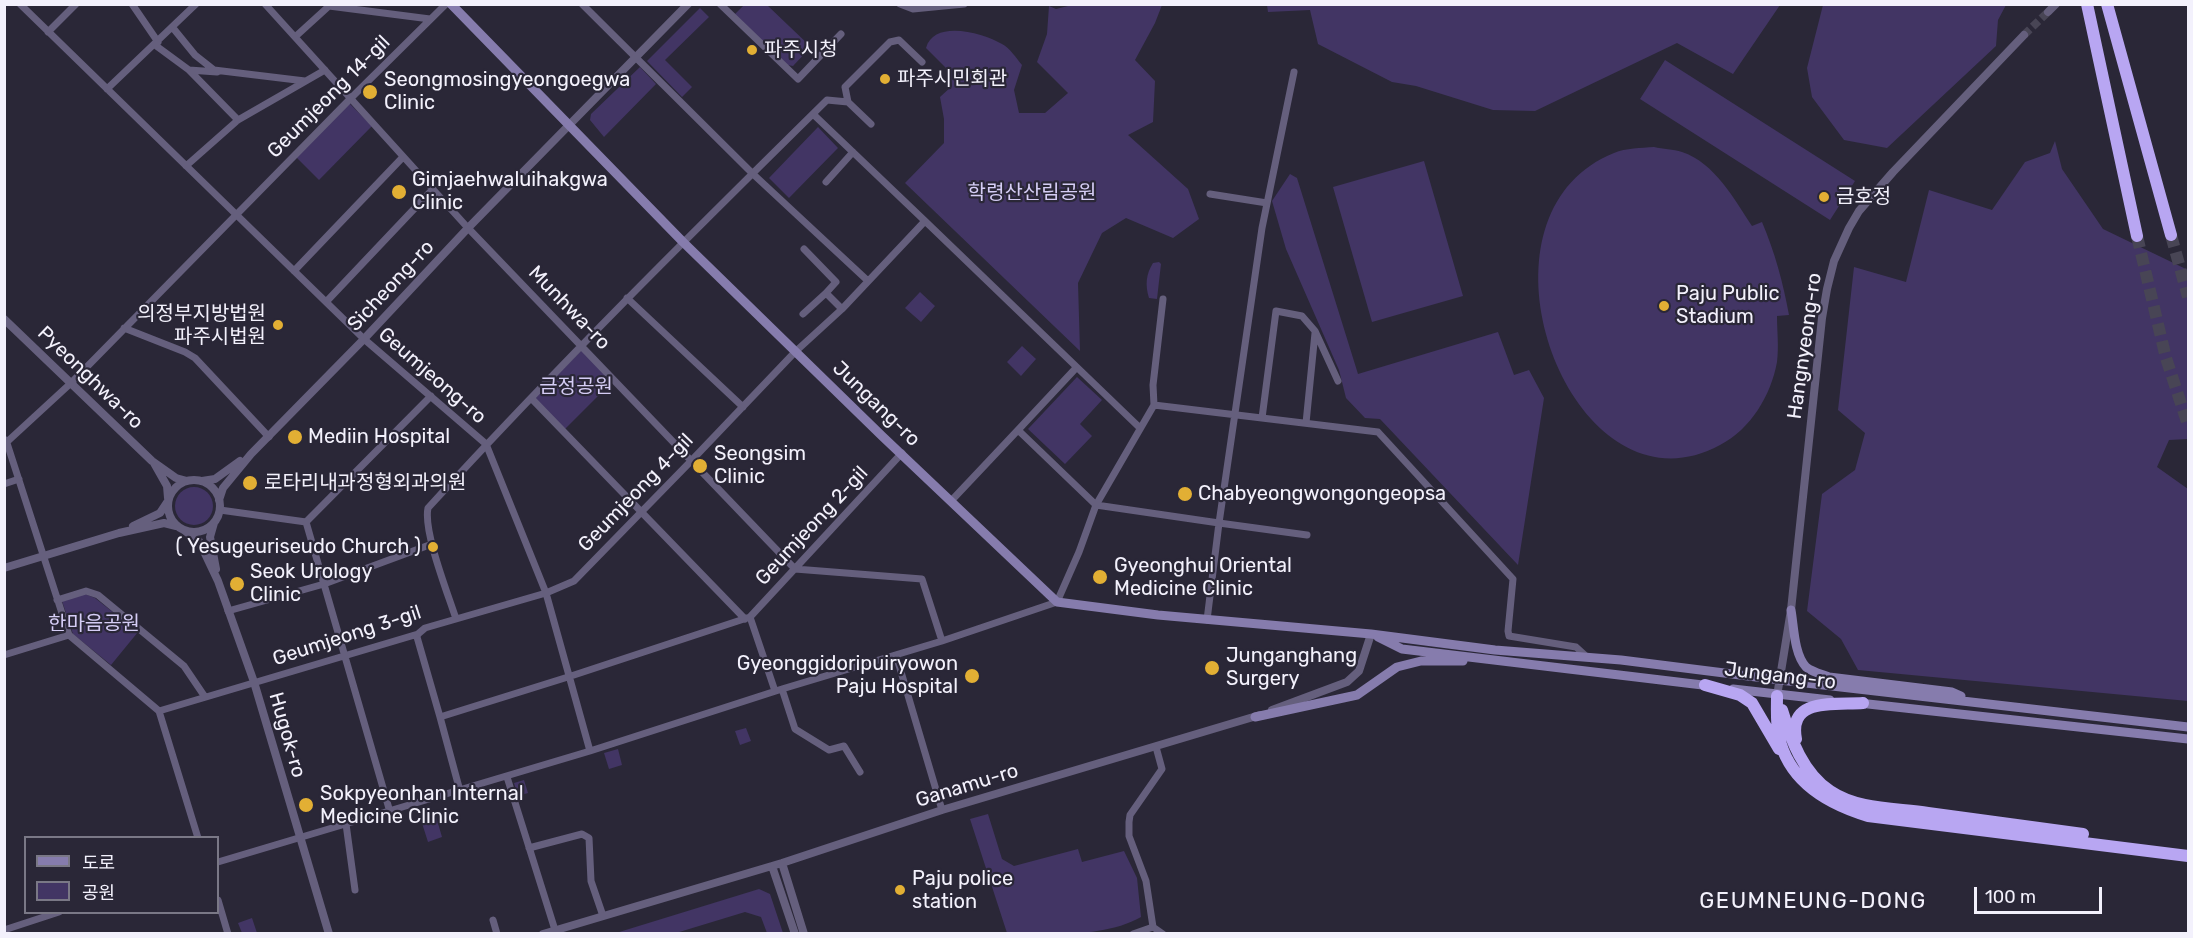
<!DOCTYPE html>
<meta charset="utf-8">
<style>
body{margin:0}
#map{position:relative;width:2193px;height:938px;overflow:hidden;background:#2a2737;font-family:Rubik,"Noto Sans KR",sans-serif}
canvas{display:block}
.frame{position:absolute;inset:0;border:6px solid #f3f1fc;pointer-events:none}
.legend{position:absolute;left:24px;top:836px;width:195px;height:78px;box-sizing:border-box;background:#2a2737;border:2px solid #7a7886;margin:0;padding:8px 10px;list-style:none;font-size:18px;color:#f3f1fc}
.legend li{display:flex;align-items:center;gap:12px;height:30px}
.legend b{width:30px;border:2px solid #7a7886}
.scale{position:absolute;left:1974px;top:887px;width:128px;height:27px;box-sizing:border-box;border:3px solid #f3f1fc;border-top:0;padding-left:8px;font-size:18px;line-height:21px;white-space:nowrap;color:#f3f1fc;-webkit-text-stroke:4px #2a2737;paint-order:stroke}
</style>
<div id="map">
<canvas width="2193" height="938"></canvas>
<div class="frame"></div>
<ul class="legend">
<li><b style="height:8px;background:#867cad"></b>도로</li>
<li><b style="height:16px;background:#423564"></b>공원</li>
</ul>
<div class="scale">100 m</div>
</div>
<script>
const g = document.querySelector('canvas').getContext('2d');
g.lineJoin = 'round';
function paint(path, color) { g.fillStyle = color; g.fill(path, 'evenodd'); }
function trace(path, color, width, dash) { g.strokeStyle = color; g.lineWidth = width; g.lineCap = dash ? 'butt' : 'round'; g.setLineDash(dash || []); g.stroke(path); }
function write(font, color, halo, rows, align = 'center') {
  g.font = font + ' Rubik,"Noto Sans KR",sans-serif'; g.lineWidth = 4.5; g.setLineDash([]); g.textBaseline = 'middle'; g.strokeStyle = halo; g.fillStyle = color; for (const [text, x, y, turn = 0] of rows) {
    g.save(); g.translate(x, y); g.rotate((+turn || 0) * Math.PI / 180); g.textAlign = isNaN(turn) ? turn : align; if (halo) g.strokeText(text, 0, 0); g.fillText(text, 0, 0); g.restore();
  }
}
paint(new Path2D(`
 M744 5H767L811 47 793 66 787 65 734 15Z
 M1072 5H1162L1155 23 1135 60 1155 81 1153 122 1128 135 1188 189 1199 219 1173 238 1126 218 1102 233 1078 283 1080 351 905 183 944 143V119L940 97 952 86 949 71 926 48C934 19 983 33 1002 44 1010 48 1016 58 1022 65L1014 90 1019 113H1045L1068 93 1037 62 1047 34 1049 6 1056 9Z
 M1267 5V4L1780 5 1733 74 1677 43 1535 111 1493 110 1416 86 1392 82 1318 44 1310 10 1268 12Z
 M1823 5V4L2006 5 1998 20 1996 46 1887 148 1844 140 1812 97 1807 68Z
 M700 8 709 17 665 60 692 87 682 97 647 61Z
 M1665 60 1855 181 1830 220 1640 99Z
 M640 67 656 84 604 137 590 120 591 114Z
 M349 103 372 126 319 180 296 157Z
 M818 127 838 148 789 198 769 178Z
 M2055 141 2062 169 2103 229 2188 270V439L2169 440 2157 467 2188 489V701L1858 670 1841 639 1807 611 1822 494 1855 470 1865 433 1838 410 1854 267 1906 282 1929 190 1992 210 2025 162 2050 153Z
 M1654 147C1663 149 1673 149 1682 152 1715 163 1734 199 1752 226L1762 222C1775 253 1783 282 1789 315L1777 316C1777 331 1779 347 1777 362 1771 395 1751 429 1720 445 1572 526 1456 216 1614 153 1626 148 1641 148 1654 147Z
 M1424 161 1463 296 1372 322 1333 187Z
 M1290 174 1297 178 1358 374 1498 332 1514 375 1529 370 1544 398 1518 565 1380 419 1365 418 1346 398 1339 370 1286 249 1272 201Z
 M1159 262 1161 264 1157 299 1149 298C1145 285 1146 274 1153 263Z
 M920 292 935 306 921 322 905 308Z
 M1022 346 1036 359 1021 376 1007 362Z
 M582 350 613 381 565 429 534 398Z
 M1077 377 1102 400 1080 424 1092 436 1065 464 1028 429Z
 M175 506a19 19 0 1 1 38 0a19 19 0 1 1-38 0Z
 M85 594 95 598 138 632 111 665 73 634 62 601Z
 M746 728 751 741 740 745 735 731Z
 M618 749 622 765 609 769 604 753Z
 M524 780 528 793 518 796 514 783Z
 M435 813 442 837 428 842 420 817Z
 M988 814 1002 859 1014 866 1078 849 1082 862 1124 851 1137 878 1141 917C1104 938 1049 934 1007 933L970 819Z
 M759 889 770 894 783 933H767L761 917 745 912 676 933H616Z
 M252 918 257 933H242L238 923Z`), '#423564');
trace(new Path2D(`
 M2024 35 2048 12`), '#484555', 8, [8, 4]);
trace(new Path2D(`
 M2171 235 2188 297
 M2137 236 2166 358 2188 425`), '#484555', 12, [12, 6]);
trace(new Path2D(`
 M20 4 364 339 486 444 546 593 590 751
 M132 4 158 42
 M265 4 468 228 795 569 922 579 942 641
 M582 4 753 174 868 281
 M720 4 798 79 841 34
 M900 4 913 9 964 4
 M173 28 195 55 214 70 305 81
 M48 32 76 4
 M295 37 329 6 430 19
 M155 45 189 70 217 72
 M189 70 238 120
 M107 89 196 4
 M848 102 845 87 890 42 899 40 922 62
 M813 114 925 221
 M186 166 238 120 325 70
 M826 182 853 152
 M1210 194 1267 203
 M804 249 836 282 826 293
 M294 271 403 157
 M627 298 743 407
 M326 302 433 189
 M803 314 826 293 842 309
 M124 328 185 352 195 358 269 437
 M531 398 745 619
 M1154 405 1378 432 1513 579 1508 631 1509 636 1576 647 1587 657
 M1262 418 1276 311 1302 316 1315 331 1338 381
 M1306 423 1315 333
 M1018 430 1076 368
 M6 440 69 635
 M8 441 71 383 350 99 446 4
 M4 484 19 479
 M952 500 1018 430 1096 505 1219 523 1262 228 1294 72
 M220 510 306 522 390 812
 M306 522 431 396
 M57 600 86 591 98 595 184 666 205 697
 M228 611 324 584 432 544
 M750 617 775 691
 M456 619C448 594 423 531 428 508 556 368 691 234 827 100L848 102 871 124
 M1207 620 1219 523 1307 535
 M418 634 417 637 440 717
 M69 635 159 711 198 838
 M4 655 69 635
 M896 655 942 810
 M782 689 795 729 829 750 844 746 860 772
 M159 711 418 634 425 628 546 593 574 581 692 460 795 352 842 309 925 221 1140 428
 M1156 747 1162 769 1130 815 1129 822V836L1146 881 1153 927 1163 934
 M507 777 555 930
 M460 791 440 717 568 677 750 617 902 453
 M346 824 355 890
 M529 848 582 834 589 838 591 881 602 913
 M218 862 590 751 782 689 942 641 1057 602 1079 552 1096 505 1154 405 1153 385 1163 299
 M218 900 228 934
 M493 920 497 934
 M4 930 59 912
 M1133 934 1153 927`), '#655f7d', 7);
trace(new Path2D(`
 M2048 12 2056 4
 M4 319 152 461 176 478 187 481
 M154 463 167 486 168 498
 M168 506a26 26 0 1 1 52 0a26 26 0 1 1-52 0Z
 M202 481 215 479 240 461
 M219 500 223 488 251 454 364 339 468 228 688 4
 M214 523 210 537 216 569
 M133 526 160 513 168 501
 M185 531 199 541 218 581 254 682 329 934
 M4 568 119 533 164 523 176 526
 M1777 696 1791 610 1822 318 1827 289 1834 261 1849 228 1859 211 1893 172 2024 35
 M1272 710 1347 682 1359 671 1371 634
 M782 863 804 934
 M772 866 795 934
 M543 934 782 863 942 810 1260 715`), '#655f7d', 8);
trace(new Path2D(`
 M451 4 683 242 882 436 1057 602 1158 615 1371 634 1495 650 1621 660 1780 680 2188 727
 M1791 610C1794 627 1794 654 1806 667 1812 672 1821 674 1829 677L1952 692 1961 696
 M1378 637 1402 649 1711 686
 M1733 689 1830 700
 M1859 703 2188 739
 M1255 717 1357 695 1397 667 1421 661H1463`), '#867cad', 9);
trace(new Path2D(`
 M2087 4 2137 236
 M2107 4 2171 235
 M1705 685 1740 695 1752 703 1779 749
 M1777 696C1777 710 1776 724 1779 737 1789 782 1828 804 1868 816L2188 856
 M1782 710C1791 740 1803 773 1830 791 1858 810 1896 808 1928 813 1980 820 2032 827 2083 834
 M1796 739C1788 697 1835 705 1863 703`), '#b8a6f2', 12);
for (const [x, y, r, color] of [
 [752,50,6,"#e2af34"],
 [885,79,6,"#e2af34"],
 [370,92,8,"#e2af34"],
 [399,192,8,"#e2af34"],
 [1824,197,6,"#e2af34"],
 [1664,306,6,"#e2af34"],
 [278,325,6,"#e2af34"],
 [295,437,8,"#e2af34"],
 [700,466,8,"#e2af34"],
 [250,483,8,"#e2af34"],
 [1185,494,8,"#e2af34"],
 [433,547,6,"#e2af34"],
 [1100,577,8,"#e2af34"],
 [237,584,8,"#e2af34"],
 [1212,668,8,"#e2af34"],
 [972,676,8,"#e2af34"],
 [306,805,8,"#e2af34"],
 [900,890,6,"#e2af34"]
]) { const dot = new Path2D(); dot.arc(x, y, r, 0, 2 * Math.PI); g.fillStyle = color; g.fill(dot); trace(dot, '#2a2737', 2); }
write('20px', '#f3f1fc', '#2a2737', [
 ["파주시청",764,50],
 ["파주시민회관",897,79],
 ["Seongmosingyeongoegwa",384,80],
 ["Clinic",384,103],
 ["Gimjaehwaluihakgwa",412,180],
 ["Clinic",412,203],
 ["금호정",1836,197],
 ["Paju Public",1676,294],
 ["Stadium",1676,317],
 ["의정부지방법원",266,314,"right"],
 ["파주시법원",266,337,"right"],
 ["Mediin Hospital",308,437],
 ["Seongsim",714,454],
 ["Clinic",714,477],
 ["로타리내과정형외과의원",264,483],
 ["Chabyeongwongongeopsa",1198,494],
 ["( Yesugeuriseudo Church )",421,547,"right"],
 ["Gyeonghui Oriental",1114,566],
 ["Medicine Clinic",1114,589],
 ["Seok Urology",250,572],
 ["Clinic",250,595],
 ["Junganghang",1226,656],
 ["Surgery",1226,679],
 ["Gyeonggidoripuiryowon",958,664,"right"],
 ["Paju Hospital",958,687,"right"],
 ["Sokpyeonhan Internal",320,794],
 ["Medicine Clinic",320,817],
 ["Paju police",912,879],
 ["station",912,902]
], 'left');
write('20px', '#f3f1fc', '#2a2737', [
 ["Geumjeong 14-gil",329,97,-45],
 ["Sicheong-ro",391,286,-47],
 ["Munhwa-ro",569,308,46],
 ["Hangnyeong-ro",1805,346,-82],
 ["Geumjeong-ro",432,376,41],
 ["Pyeonghwa-ro",90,378,44],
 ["Jungang-ro",876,404,44],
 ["Geumjeong 4-gil",636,493,-46],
 ["Geumjeong 2-gil",812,526,-47],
 ["Geumjeong 3-gil",347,636,-18],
 ["Jungang-ro",1780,676,7],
 ["Hugok-ro",287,735,74],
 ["Ganamu-ro",967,786,-17]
]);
write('20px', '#d5cdf5', '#2a2737', [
 ["학령산산림공원",1032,193],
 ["금정공원",576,387],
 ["한마음공원",94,624]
]);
g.letterSpacing = '1.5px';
write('22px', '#f3f1fc', '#2a2737', [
 ["GEUMNEUNG-DONG",1813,902]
]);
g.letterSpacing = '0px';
</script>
